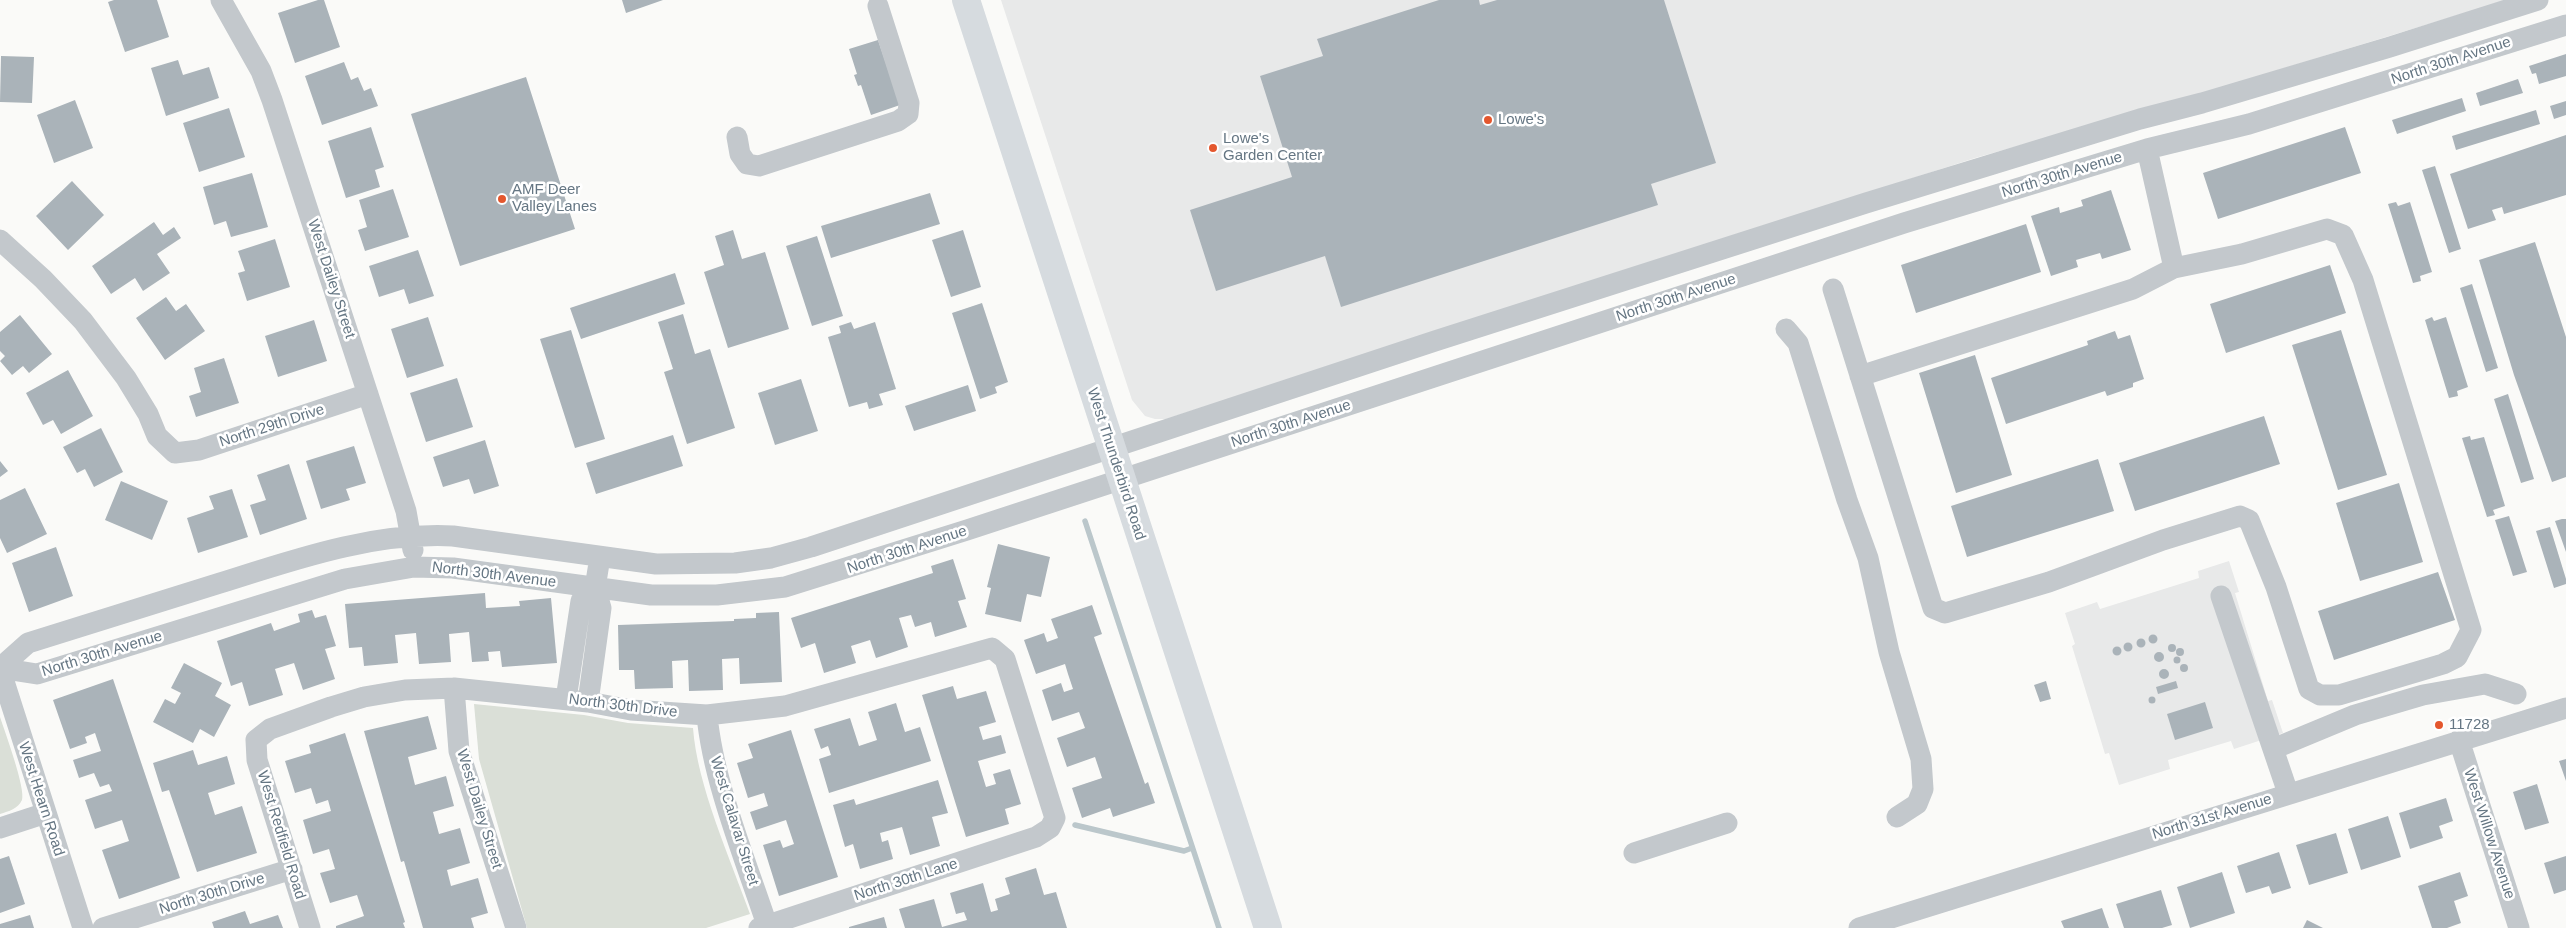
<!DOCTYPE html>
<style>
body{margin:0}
canvas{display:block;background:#fafaf8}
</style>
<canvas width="2566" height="928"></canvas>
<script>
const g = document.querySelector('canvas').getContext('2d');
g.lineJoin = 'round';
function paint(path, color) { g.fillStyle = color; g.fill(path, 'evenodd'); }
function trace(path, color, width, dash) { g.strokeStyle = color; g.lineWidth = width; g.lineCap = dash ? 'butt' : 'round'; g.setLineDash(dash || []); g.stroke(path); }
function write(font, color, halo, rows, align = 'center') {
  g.font = font + ' Arial,sans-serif'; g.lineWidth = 5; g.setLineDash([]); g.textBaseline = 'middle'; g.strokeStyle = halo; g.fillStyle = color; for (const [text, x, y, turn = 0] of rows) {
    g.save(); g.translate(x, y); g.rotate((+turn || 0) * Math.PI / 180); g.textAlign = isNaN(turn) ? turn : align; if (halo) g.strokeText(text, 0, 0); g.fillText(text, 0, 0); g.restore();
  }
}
paint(new Path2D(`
 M1001 0H2507L2170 103 1975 158 1166 419H1155L1145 416 1132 400Z
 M2229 561 2239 592 2235 593 2268 701 2272 700 2283 733 2234 749 2231 741 2168 760 2170 769 2119 785 2109 753 2105 754 2072 646 2075 644 2065 613 2097 602 2100 609 2199 578 2198 571Z`), '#e8e9e9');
paint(new Path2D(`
 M474 704 584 715 628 723 693 728C697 785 730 858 750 914L706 928H527L479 759Z
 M0 717C5 732 26 789 22 800 18 809 9 811 0 814Z`), '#dadfd7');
trace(new Path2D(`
 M1085 521 1219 928
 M1075 825 1184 851 1192 848`), '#bbc7cb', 5.5);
paint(new Path2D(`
 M114 0H157L169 37 125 52 108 2Z
 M318 0H324L340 47 295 63 278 13Z
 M622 0H663L626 13Z
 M1439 0H1479L1480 5 1497 0H1664L1716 163 1651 184 1658 205 1341 307 1325 256 1216 291 1190 210 1292 177 1260 76 1323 56 1317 39Z
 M878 40 900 105 871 115 861 85 858 86 854 75 857 74 849 49Z
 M2566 54V76L2539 84 2536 73 2532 74 2529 66Z
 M1 56 34 57 32 103 0 102Z
 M178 60 183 75 209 67 219 98 166 116 151 68Z
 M344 62 351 80 358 77 364 91 371 88 378 106 322 125 305 76Z
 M526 77 575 229 460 266 411 114Z
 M2518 79 2523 93 2480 106 2476 93Z
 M2462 98 2466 111 2397 134 2392 120Z
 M75 100 93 148 54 163 37 115Z
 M2566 101V115L2554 119 2550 106Z
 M229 108 245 157 199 172 183 123Z
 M2536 110 2540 124 2456 150 2452 136Z
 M371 127 384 167 375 170 380 187 346 198 328 141Z
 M2345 127 2361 173 2218 219 2203 173Z
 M2566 135V195L2504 214 2502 207 2492 210 2496 220 2468 229 2450 174Z
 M2435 166 2461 249 2449 253 2422 170Z
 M252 173 268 227 231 237 226 221 214 225 203 187Z
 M72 181 104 215 68 250 36 216Z
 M393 189 409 237 365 251 358 230 367 227 359 200Z
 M2111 190 2131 250 2102 259 2100 253 2076 260 2078 267 2051 276 2031 216 2059 207 2060 213 2083 206 2081 200Z
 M930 193 940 224 831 258 821 226Z
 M2396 202 2398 206 2410 202 2432 272 2420 276 2421 281 2413 283 2388 204Z
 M154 222 163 235 174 227 181 238 157 254 170 273 143 291 135 278 111 294 92 266Z
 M2026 224 2041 272 1916 313 1901 265Z
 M733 230 742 259 765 252 789 329 728 348 704 272 724 265 715 236Z
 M963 230 981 287 951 297 932 240Z
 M817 236 843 316 812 326 786 246Z
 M275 239 290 287 247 301 238 273 245 271 238 251Z
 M2535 242 2566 337V477L2552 482 2514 375 2479 260Z
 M418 250 434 296 409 304 404 289 379 297 369 266Z
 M2330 265 2346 313 2226 353 2210 304Z
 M675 273 685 304 581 339 570 308Z
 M2472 284 2498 368 2486 372 2460 288Z
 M166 297 176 311 186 304 205 331 165 360 136 318Z
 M982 303 1008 382 995 387 997 393 980 399 952 313Z
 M683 314 695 354 710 349 735 428 687 444 664 372 673 369 658 322Z
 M20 315 52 354 29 373 23 366 12 375 0 361 5 356 0 351V332Z
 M428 317 444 366 407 378 391 329Z
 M2432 317 2434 321 2446 317 2468 387 2457 391 2458 396 2449 398 2425 320Z
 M314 320 327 361 278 377 265 336Z
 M851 322 854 329 875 322 896 389 879 394 883 405 869 409 867 402 849 407 828 337 841 333 839 326Z
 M571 330 605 439 575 448 540 339Z
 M2341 330 2387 475 2338 490 2292 345Z
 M2115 331 2118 339 2130 335 2144 379 2133 383V387L2107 396 2105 391 2006 424 1991 378 2088 345 2087 341Z
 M1975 355 2012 475 1956 493 1919 373Z
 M224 358 239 403 196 417 189 396 201 392 194 368Z
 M68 370 93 416 61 434 53 420 43 425 26 393Z
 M457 378 473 427 426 442 410 393Z
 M801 379 818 431 775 445 758 393Z
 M968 385 976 411 914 431 905 406Z
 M2508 394 2534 479 2521 483 2494 399Z
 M2264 416 2280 464 2135 511 2119 463Z
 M101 428 123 472 94 487 85 469 77 473 63 447Z
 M673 435 683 466 596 494 586 463Z
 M2470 436 2471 440 2484 437 2505 506 2493 510 2495 515 2487 517 2462 438Z
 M485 440 499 486 474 494 469 479 443 487 433 457Z
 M354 446 366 483 346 489 350 500 321 509 306 461Z
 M2098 459 2114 511 1967 557 1951 506Z
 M0 461 8 471 0 477Z
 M289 464 307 519 260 535 250 505 266 500 257 475Z
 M121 481 168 501 152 540 105 520Z
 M2399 483 2423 562 2360 581 2336 503Z
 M25 488 47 534 7 553 0 538V500Z
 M232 489 248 537 198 553 187 518 214 509 209 496Z
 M2509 516 2527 572 2513 576 2495 520Z
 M2562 519H2566V552L2555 521Z
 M2550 527 2566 579V584L2554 588 2536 531Z
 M998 544 1050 557 1041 597 1027 594 1021 622 985 614 991 588 987 587Z
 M56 547 73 596 29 612 12 563Z
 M953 559 966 599 958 601 967 627 935 637 931 622 915 627 911 615 899 618 908 647 876 658 870 640 851 646 856 663 824 673 815 643 801 648 791 618 933 573 931 566Z
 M2438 572 2455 620 2334 660 2318 611Z
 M485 593 486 608 520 606 519 601 551 598 557 663 502 667 500 651 488 652 489 661 472 662 469 632 449 634 451 662 419 664 416 633 395 635 398 663 364 666 362 647 349 648 345 604Z
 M1092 605 1102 634 1094 637 1145 784 1148 782 1155 803 1113 817 1110 808 1082 818 1072 788 1102 778 1095 757 1067 767 1057 738 1085 728 1079 712 1052 721 1042 690 1061 683 1064 692 1073 689 1068 674 1065 664 1036 674 1024 640 1044 633 1047 642 1058 638 1051 619Z
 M312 610 315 618 326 615 336 646 325 649 335 679 303 690 294 663 275 669 283 695 249 706 242 682 231 686 217 641 271 623 274 631 300 622 298 614Z
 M779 612 782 682 740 684 739 658 722 659 723 690 689 691 688 660 672 661 673 688 635 689 634 670H619L618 625 734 621V619L756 618V613Z
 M2148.5 639a4.5 4.5 0 1 1 9 0a4.5 4.5 0 1 1-9 0Z
 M2136.5 643a4.5 4.5 0 1 1 9 0a4.5 4.5 0 1 1-9 0Z
 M2123.5 647a4.5 4.5 0 1 1 9 0a4.5 4.5 0 1 1-9 0Z
 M2168 648a4 4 0 1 1 8 0a4 4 0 1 1-8 0Z
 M2112.5 651a4.5 4.5 0 1 1 9 0a4.5 4.5 0 1 1-9 0Z
 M2176 652a4 4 0 1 1 8 0a4 4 0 1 1-8 0Z
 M2154 657a5 5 0 1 1 10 0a5 5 0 1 1-10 0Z
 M2173.5 660a3.5 3.5 0 1 1 7 0a3.5 3.5 0 1 1-7 0Z
 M184 663 222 683 215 696 231 705 214 737 200 729 193 743 153 722 165 699 175 704 181 693 171 688Z
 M2180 668a4 4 0 1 1 8 0a4 4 0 1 1-8 0Z
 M2159 674a5 5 0 1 1 10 0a5 5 0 1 1-10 0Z
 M113 679 180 878 119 899 102 850 129 841 122 820 95 829 85 800 112 791 109 784 100 787 94 773 79 778 73 760 101 751 95 733 85 737 87 743 70 749 53 700Z
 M2046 681 2051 699 2040 702 2034 685Z
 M2176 681 2178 688 2158 694 2156 687Z
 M953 686 957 699 986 691 996 722 979 727 983 740 1001 735 1006 753 978 761 986 787 996 784 993 774 1010 769 1021 804 1005 809 1009 824 966 837 922 695Z
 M2148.5 700a3.5 3.5 0 1 1 7 0a3.5 3.5 0 1 1-7 0Z
 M2205 702 2213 728 2175 740 2167 714Z
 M896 703 905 732 920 727 931 761 829 793 819 759 831 755 828 746 821 749 814 729 850 718 859 746 877 740 868 712Z
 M428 716 437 749 408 757 415 785 446 776 454 806 433 812 439 834 460 828 470 863 447 870 451 886 478 878 488 913 471 918 474 928H423L404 861 401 862 364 731Z
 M791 730 838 877 779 896 763 845 780 840 783 848 794 844 786 820 756 830 750 812 768 806 764 793 748 798 737 763 753 758 748 744Z
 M345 733 405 922 403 923 405 928H336V926L364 916 357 895 330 903 320 873 335 869 329 849 313 854 303 820 331 811 328 800 316 804 311 788 295 793 285 761 311 753 309 745Z
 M193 750 198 765 227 756 235 784 208 793 215 815 242 806 257 853 197 872 169 790 162 792 153 763Z
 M2566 759V781L2559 761Z
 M938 780 948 813 932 817 940 846 910 855 902 827 880 833 882 842 888 840 893 859 860 869 853 844 845 847 833 805 854 799 856 805Z
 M2537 784 2549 823 2525 830 2513 792Z
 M2446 798 2453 821 2439 826 2443 838 2410 849 2399 813Z
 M2388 816 2401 857 2361 870 2348 829Z
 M2336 833 2348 873 2309 885 2296 845Z
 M2279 852 2291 888 2272 894 2269 886 2246 893 2237 866Z
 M9 856 25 904 0 913V859Z
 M2566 856V890L2554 894 2544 863Z
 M1036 868 1044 895 1056 892 1067 928H905L899 909 934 899 942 927 967 920 964 912 956 914 950 893 983 883 991 912 998 910 995 899 1010 894 1005 878Z
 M2222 872 2235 913 2190 928 2177 887Z
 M2460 872 2468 896 2454 901 2461 923 2447 928H2432L2418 886Z
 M2161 890 2172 925 2162 928H2124L2116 904Z
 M2102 908 2109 928H2064L2061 921Z
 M245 911 250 924 278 915 283 928H214L212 922Z
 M30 915 34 928H0V924Z
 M884 917 887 928H849V927Z
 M2307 920 2323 928H2303Z`), '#aab3b9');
trace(new Path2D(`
 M221 0 261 71 272 100 406 511 413 550
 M737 137 740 154 747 164 759 166 898 121 908 114 909 103 878 6
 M2147 149 2174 268
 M0 240 43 279 83 321 126 378 148 414 157 436 175 453 199 450 368 394
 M1833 289 1933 608 1945 613 2049 582 2163 540 2240 516 2249 520 2276 587 2309 689 2320 695H2339L2443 664 2457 657 2471 630 2363 280 2343 235 2327 229 2242 254 2174 268 2133 289 1860 376
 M1786 329 1798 343 1847 500 1868 558 1889 652 1921 759 1923 789 1917 804 1897 817
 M2221 596 2288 793
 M0 668 37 674 345 579 414 567 453 568 651 595H717L785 587 967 530 1904 223 2147 149 2249 124 2566 25
 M0 668 28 643C92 623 156 603 220 583 296 559 373 532 453 536L656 564 735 563 771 558 811 547 1435 341 1866 203 2140 119 2202 103 2390 47 2538 0
 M0 669 83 928
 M454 688 459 751 516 928
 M566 699 581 601 595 588
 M588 702 601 608 595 588 600 557
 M707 715C713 782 746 861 767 925
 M2459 740 2519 928
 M2273 749 2355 715 2423 695 2485 684 2516 694
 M0 828 46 813
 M1634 853 1727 823
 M103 928 292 869
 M310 928 257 760 256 740 270 729 331 707 364 697 405 690 454 688 588 702 631 710 707 715 785 706 992 648 1005 659 1055 818 1050 828 1036 837 759 928
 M1859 928 2566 708`), '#c3c8cc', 21);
trace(new Path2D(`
 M966 0 1268 928`), '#d6dbdf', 28);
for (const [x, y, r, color] of [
 [1488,120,5,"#e4572e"],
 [1213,148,5,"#e4572e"],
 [502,199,5,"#e4572e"],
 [2439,725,5,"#e4572e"]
]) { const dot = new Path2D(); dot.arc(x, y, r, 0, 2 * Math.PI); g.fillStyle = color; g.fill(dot); trace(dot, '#fff', 2); }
write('15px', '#657683', '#fff', [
 ["North 30th Avenue",2451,61,-18],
 ["North 30th Avenue",2062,175,-17],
 ["West Dailey Street",331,279,72],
 ["North 30th Avenue",1676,298,-18],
 ["North 30th Avenue",1291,424,-18],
 ["North 29th Drive",272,426,-18],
 ["West Thunderbird Road",1116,464,72],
 ["North 30th Avenue",907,550,-18],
 ["North 30th Avenue",494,575,7],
 ["North 30th Avenue",102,654,-17],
 ["North 30th Drive",623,706,7],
 ["West Hearn Road",41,799,72],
 ["West Dailey Street",479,809,73],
 ["North 31st Avenue",2212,817,-17],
 ["West Calavar Street",734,821,73],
 ["West Willow Avenue",2489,834,72],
 ["West Redfield Road",281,835,73],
 ["North 30th Lane",906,880,-18],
 ["North 30th Drive",212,894,-17]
]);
write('15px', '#657683', '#fff', [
 ["Lowe's",1498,120],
 ["Lowe's",1223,139],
 ["Garden Center",1223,156],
 ["AMF Deer",512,190],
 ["Valley Lanes",512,207],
 ["11728",2449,725]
], 'left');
</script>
